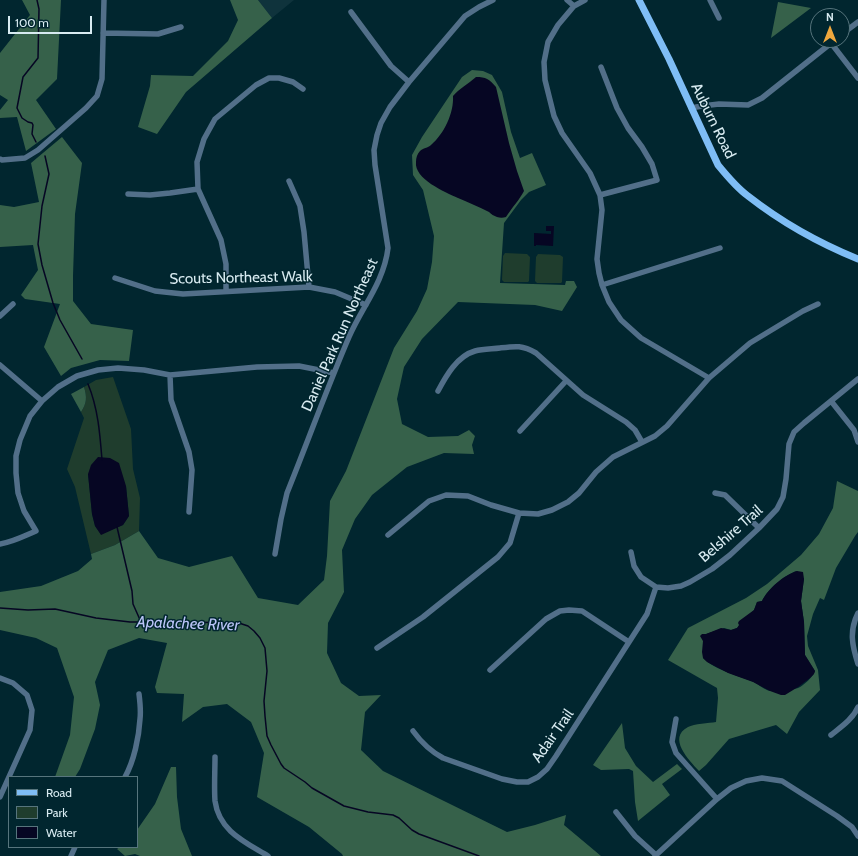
<!DOCTYPE html>
<style>
body{margin:0}
#map{position:relative;width:858px;height:856px;overflow:hidden;background:#01262f;font-family:Cabin,sans-serif}
canvas{display:block}
.legend{position:absolute;left:8px;top:776px;width:130px;height:72px;box-sizing:border-box;background:#01262f;border:1px solid #57757d;margin:0;padding:5px 7px;list-style:none;font-size:12px;color:#d8ebf1}
.legend li{display:flex;align-items:center;gap:8px;height:20px}
.legend b{width:20px;border:1px solid #57757d}
.north{position:absolute;left:810px;top:8px;width:40px;height:40px;box-sizing:border-box;background:#01262f;border:1px solid #57757d;border-radius:50%;rotate:0deg;font-size:11px;font-weight:700;line-height:16px;text-align:center;color:#d8ebf1}
.north::after{content:'';display:block;margin:auto;width:14px;height:18px;background:#efa73d;clip-path:polygon(50% 0,100% 100%,50% 72%,0 100%)}
.scale{position:absolute;left:8px;top:16px;width:84px;height:18px;box-sizing:border-box;border:2px solid #d8ebf1;border-top:0;padding-left:5px;font-size:12px;line-height:14px;white-space:nowrap;color:#d8ebf1;-webkit-text-stroke:3px #01262f;paint-order:stroke}
</style>
<div id="map">
<canvas width="858" height="856"></canvas>
<ul class="legend">
<li><b style="height:5px;background:#7fbdf5"></b>Road</li>
<li><b style="height:11px;background:#1f3d2d"></b>Park</li>
<li><b style="height:11px;background:#060623"></b>Water</li>
</ul>
<div class="north">N</div>
<div class="scale">100 m</div>
</div>
<script>
const g = document.querySelector('canvas').getContext('2d');
g.lineJoin = 'round';
function paint(path, color) { g.fillStyle = color; g.fill(path, 'evenodd'); }
function trace(path, color, width, dash) { g.strokeStyle = color; g.lineWidth = width; g.lineCap = dash ? 'butt' : 'round'; g.setLineDash(dash || []); g.stroke(path); }
function write(font, color, halo, rows, align = 'center') {
  g.font = font + ' Cabin,sans-serif'; g.lineWidth = 3; g.setLineDash([]); g.textBaseline = 'middle'; g.strokeStyle = halo; g.fillStyle = color; for (const [text, x, y, turn = 0] of rows) {
    g.save(); g.translate(x, y); g.rotate((+turn || 0) * Math.PI / 180); g.textAlign = isNaN(turn) ? turn : align; if (halo) g.strokeText(text, 0, 0); g.fillText(text, 0, 0); g.restore();
  }
}
paint(new Path2D(`
 M258 0H294L272 18Z`), '#0f333c');
paint(new Path2D(`
 M505 253 527 254 530 257 529 281 528 282H504L502 280 503 256Z
 M538 254 560 255 563 257 562 282 561 283H537L535 281 536 257Z
 M113 377 131 429 133 469 140 498 139 531 115 545 91 554 75 487 67 469 84 418 81 412C87 403 87 397 84 387L96 380ZM88 474 126 486 129 516 123 525 101 534 95 526 92 514Z`), '#1f3d2d');
paint(new Path2D(`
 M22 0H61L57 79 36 100 56 129 26 151 17 117 0 118V110L8 100 0 95V53L30 15Z
 M230 0H258L272 18 186 92 157 134 138 127 150 86 151 75 193 76 228 41 238 20Z
 M778 2 811 8 771 38Z
 M472 70 483 71 492 75 502 92 511 132 520 158 532 153 546 185 529 192 521 200 504 223 500 283 565 285 566 281H574L577 287 562 311 535 305 458 302 422 339 404 367 397 399 402 424 428 437 458 436 469 430 475 436 472 445 474 454 444 453 407 467 372 495 355 519 342 550 344 592 328 623 327 653 341 683 359 696 381 695 365 712 361 750 383 771 507 832 535 825 566 815 564 825 601 856H343L342 854 309 827 257 797 264 753 251 722 227 704 203 707 182 722 184 694 157 693 155 687 167 643 139 638 108 650 95 682 100 705 95 729 80 769 75 777H55L70 735 74 697 57 648 36 638 0 630V592L41 586 78 571 92 559 91 554 115 545 139 531 158 558 189 567 232 556 258 598 298 605 324 580 327 556 330 501 346 471 394 348 417 311 427 289 432 262 434 236 423 190 413 175 412 155 422 137 462 77Z
 M62 137 82 163 75 214 73 276V301L91 324 133 330 129 361 100 360 71 368 61 376 44 347 60 304 25 299 21 295 38 270 33 245 0 247V205L14 207 39 202 31 163Z
 M84 387C87 397 87 403 81 412L71 394Z
 M837 481 858 491V532L855 536 836 568 824 600 820 598 813 614 807 636 808 646 818 670 820 690 799 712 787 734 776 725 729 739 706 765 699 771C689 760 667 738 688 727 694 724 709 723 716 722L718 698 717 688 668 660 688 628 746 598 767 584 801 555 819 534 833 508ZM797 571 804 579 801 601 804 622 805 655 815 671C814 676 803 686 798 688 795 689 773 691 770 691 765 690 759 685 754 682 739 676 715 670 703 658V641L702 634H706L724 628 731 630 737 628 754 610 757 602 762 601C768 589 784 575 797 571Z
 M622 723 625 748 636 766 653 782 677 764 682 769 662 784 670 795 638 821 635 802 633 771 629 769 601 770 593 765Z
 M171 767H176L177 797 181 829 192 856H140L135 854 125 856 117 849 120 847H137V830L155 804Z`), '#36614a');
paint(new Path2D(`
 M476 77C486 77 489 79 496 87L509 143 517 171 524 191C520 199 511 209 506 217 503 218 500 218 497 217 494 216 491 214 489 212 479 207 468 202 458 198 445 192 414 179 416 162 416 158 417 154 420 151 423 148 428 148 431 145 444 134 454 113 453 96 459 89 468 84 476 77Z
 M546 226H554L553 246 536 245V246H534V233L551 234V231H546Z
 M98 457 110 458 119 463 126 486 129 516 123 525 101 535 95 526 92 514 88 474 91 465Z
 M797 571 803 572 804 579 801 601 804 622 805 655 815 671 814 674 810 678 798 687 785 695H781L770 691 753 682 728 673 707 662 703 658 702 652 703 641 700 636 702 634H706L721 628 731 630 737 628 739 625 738 623 739 621 754 610 757 602 762 601C768 589 784 575 797 571Z`), '#060623');
trace(new Path2D(`
 M36 142 32 134 33 125 32 123 28 122 22 118 17 108 23 77 38 58 39 9 37 0
 M45 156 49 174 42 206 38 244 42 265 53 303 60 320 82 359
 M88 384C98 408 100 434 102 460
 M117 527 132 591 133 604 141 622
 M0 608 28 610 55 609 96 618 130 622H182L239 623 248 626 254 631 260 638 265 648 267 671 264 701 265 716 267 736 271 745 281 764 284 768 305 782 312 788 344 806 368 812 393 815 399 818 412 830 419 834 479 856`), '#060623', 1.5);
trace(new Path2D(`
 M567 0 574 6
 M585 0 574 6 558 25 548 42 544 62 545 80 554 116 562 133 590 173 600 195 602 210 597 259 599 273 602 285 609 302 621 320 641 338 709 378
 M710 0 719 18
 M351 12 391 66 409 82
 M103 33 158 34 181 27
 M842 34 858 22
 M831 43 858 78
 M691 108 702 106 719 104 748 105 762 98 835 40
 M0 159 2 160 25 158 38 150 86 108 97 96 102 79 104 0
 M289 181 300 206 304 232 309 287
 M128 194 150 195 170 193 198 189
 M600 195 657 180 652 164 642 147 628 128 617 108 601 67
 M115 278 155 291 183 294 309 287 335 292 366 305
 M602 285 720 248
 M226 291V264L221 240 198 189 197 162 204 139 215 119 256 85 269 78H279L293 82 303 89
 M0 316 13 304
 M0 365 42 401
 M170 375 171 400 189 452 192 470 189 512
 M438 391C446 376 457 356 475 351 483 349 492 349 500 348 516 346 522 345 536 353L583 395 626 422 635 430 642 442
 M831 401 854 430 858 442
 M520 431 566 381
 M715 493 725 495 759 528
 M388 535 429 501 446 495 468 496 491 505 519 513 538 514 552 510 568 502 579 493 596 472 613 457 655 436 667 426 709 378 750 343 803 311 818 304
 M0 544C13 542 24 536 36 531L24 511 18 493 16 473V456L20 440 30 416 42 401 58 387 77 376 98 370 118 368 144 370 170 375 257 367 299 366 334 373
 M631 552 634 566 641 577 656 587 668 588 681 586 690 582 712 569 730 555 759 528 777 509 783 497 786 479 789 444 794 432 804 423 858 379
 M275 554 281 519 287 493C308 441 327 388 349 337 362 307 384 282 388 248L375 165 374 150 377 135 381 123 390 107 409 82 465 16 479 7 493 0
 M858 613C849 631 852 645 858 664
 M377 648 423 617 498 557 510 543 519 513
 M490 670 546 619 560 611 569 610 582 611 629 642
 M0 678 13 683 27 695 32 710 30 730 0 797
 M676 719 672 742 676 753 717 799
 M413 731C421 742 430 751 443 758L502 779 517 782H528L538 777 547 769 556 756 647 614 656 587
 M831 735C841 727 853 719 858 707
 M215 757C215 771 214 787 215 801 219 831 245 842 268 856
 M125 777C134 761 139 737 140 719 141 711 140 702 139 694
 M616 812 635 836 656 855
 M71 856 75 847
 M655 856 717 799 731 788 746 781 762 778 782 781 837 816 852 827 858 836`), '#526f89', 5.5);
trace(new Path2D(`
 M639 0 669 59 718 165C727 176 737 188 748 196 780 221 821 244 858 259`), '#7fbdf5', 7);
write('15px', '#d8ebf1', '#01262f', [
 ["Auburn Road",713,121,64],
 ["Scouts Northeast Walk",241,278,-1],
 ["Daniel Park Run Northeast",340,335,-66],
 ["Belshire Trail",731,534,-41],
 ["Adair Trail",553,736,-55]
]);
write('italic 16px', '#bac4f7', '#01262f', [
 ["Apalachee River",188,624,2]
]);
</script>
